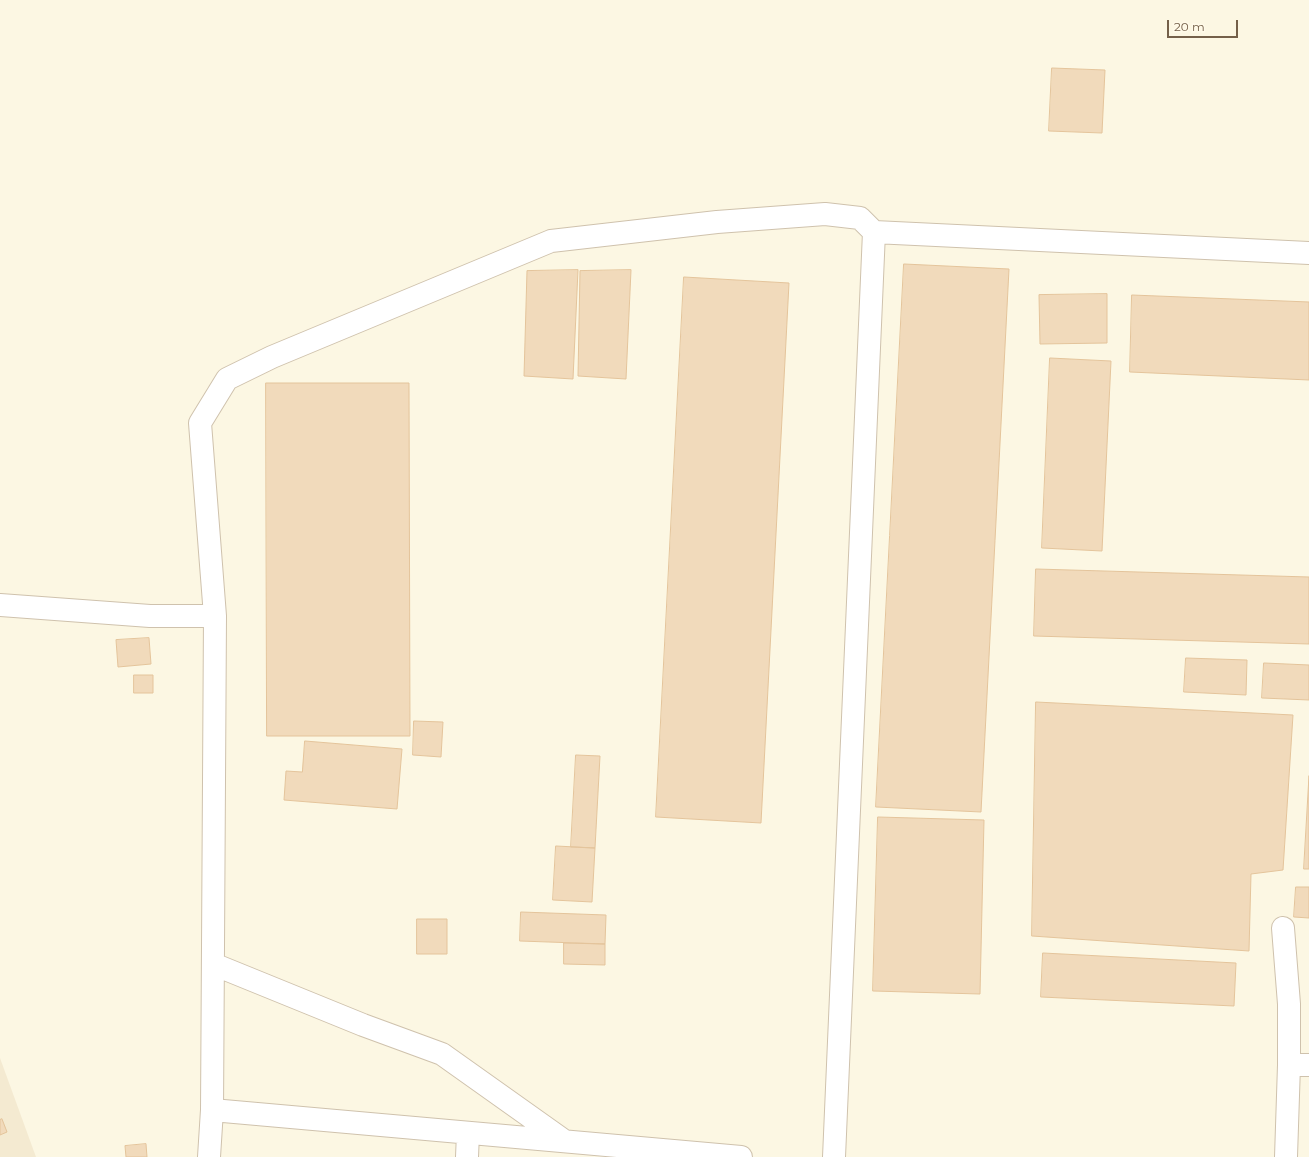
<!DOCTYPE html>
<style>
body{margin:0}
#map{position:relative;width:1309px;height:1157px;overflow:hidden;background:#fcf7e3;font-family:Montserrat,sans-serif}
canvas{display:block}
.scale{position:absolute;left:1167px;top:20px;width:71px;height:18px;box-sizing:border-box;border:2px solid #746049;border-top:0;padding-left:5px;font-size:12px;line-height:14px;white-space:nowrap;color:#746049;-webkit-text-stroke:3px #fffae9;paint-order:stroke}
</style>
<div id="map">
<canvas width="1309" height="1157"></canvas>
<div class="scale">20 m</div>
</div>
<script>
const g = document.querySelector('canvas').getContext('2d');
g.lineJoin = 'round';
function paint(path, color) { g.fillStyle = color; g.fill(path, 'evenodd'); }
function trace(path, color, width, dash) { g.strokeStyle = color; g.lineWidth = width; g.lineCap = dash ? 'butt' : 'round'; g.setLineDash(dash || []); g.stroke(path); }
paint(new Path2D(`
 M0 1058 36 1157H0Z`), '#f4ead1');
const building = new Path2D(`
 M1052 68 1105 70 1102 133 1049 131Z
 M904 264 1009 269 981 812 876 807Z
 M578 270 573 379 524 376 527 271Z
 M631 270 626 379 578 376 580 271Z
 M684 277 789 283 761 823 656 817Z
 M1107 294V343L1040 344 1039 295Z
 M1132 295 1309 302V380L1130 372Z
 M1050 358 1111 361 1102 551 1042 548Z
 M266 383H409L410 736H267Z
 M1036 569 1309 577V644L1034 636Z
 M149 638 151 664 118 667 116 640Z
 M1186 658 1247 660 1246 695 1184 692Z
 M1264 663 1309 665V700L1262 698Z
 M134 675H153V693H134Z
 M1036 702 1293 715 1283 870 1251 874 1249 951 1032 936Z
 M414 721 443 722 441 757 413 755Z
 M305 741 402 749 397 809 284 800 286 771 302 772Z
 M576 755 600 756 595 848 571 847Z
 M1309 776V869H1304Z
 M878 817 984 820 980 994 873 991Z
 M556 846 595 848 592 902 553 900Z
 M1296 887H1309V918L1294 917Z
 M521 912 606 915 605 944 520 941Z
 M417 919H447V954H417Z
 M564 943 605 944V965L564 964Z
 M1043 953 1236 963 1234 1006 1041 997Z
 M2 1119 7 1132 0 1135V1120Z
 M146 1144 147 1157H126L125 1146Z`);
paint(building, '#f1dabb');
trace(building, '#e4c49b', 1);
const minor = new Path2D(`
 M874 232 1309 253
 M0 605 150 616H215L212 1110 741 1157
 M215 616 200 423 227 379 272 357 551 241 717 222 825 214 860 218 874 232 834 1157
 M1283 928 1289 1004V1065L1286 1157
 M213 964 363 1025 442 1054 563 1140
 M1289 1065H1309
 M209 1157 212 1110
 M467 1157 468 1133`);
trace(minor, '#cfc2ad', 24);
trace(minor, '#fff', 22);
</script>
